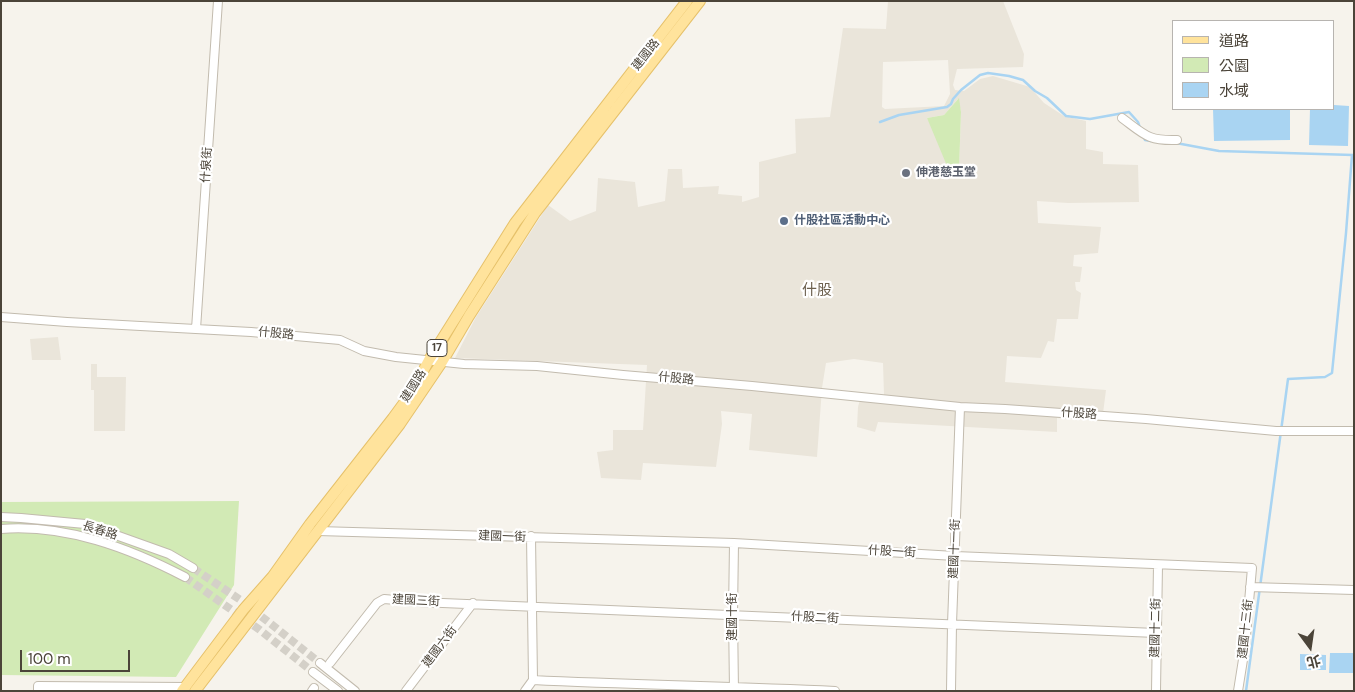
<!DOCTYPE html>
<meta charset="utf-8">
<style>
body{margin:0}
#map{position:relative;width:1355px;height:692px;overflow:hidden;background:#f6f3ec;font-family:"DM Sans","Noto Sans TC",sans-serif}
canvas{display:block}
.frame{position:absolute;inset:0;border:2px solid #4b4439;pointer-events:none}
.legend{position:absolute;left:1172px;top:20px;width:162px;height:90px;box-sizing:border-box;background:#fff;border:1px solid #b7b4b0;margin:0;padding:6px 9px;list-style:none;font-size:15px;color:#4b4439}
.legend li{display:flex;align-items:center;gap:10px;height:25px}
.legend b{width:25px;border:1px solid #b7b4b0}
.north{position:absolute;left:1285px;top:622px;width:50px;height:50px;-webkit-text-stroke:4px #fff;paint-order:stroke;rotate:166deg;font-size:14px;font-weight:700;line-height:20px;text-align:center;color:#4b4439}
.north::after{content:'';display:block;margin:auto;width:18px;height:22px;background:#4b4439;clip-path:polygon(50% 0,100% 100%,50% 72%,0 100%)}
.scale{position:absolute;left:20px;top:650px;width:110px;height:22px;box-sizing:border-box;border:2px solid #4b4439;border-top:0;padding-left:6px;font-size:15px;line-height:18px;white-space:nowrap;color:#4b4439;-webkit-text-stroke:4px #fff;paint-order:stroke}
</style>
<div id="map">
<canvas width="1355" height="692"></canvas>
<div class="frame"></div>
<ul class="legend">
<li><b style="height:6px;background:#ffe39c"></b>道路</li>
<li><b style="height:14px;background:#d2eab5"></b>公園</li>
<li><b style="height:14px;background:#a9d4f2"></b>水域</li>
</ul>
<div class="north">北</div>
<div class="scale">100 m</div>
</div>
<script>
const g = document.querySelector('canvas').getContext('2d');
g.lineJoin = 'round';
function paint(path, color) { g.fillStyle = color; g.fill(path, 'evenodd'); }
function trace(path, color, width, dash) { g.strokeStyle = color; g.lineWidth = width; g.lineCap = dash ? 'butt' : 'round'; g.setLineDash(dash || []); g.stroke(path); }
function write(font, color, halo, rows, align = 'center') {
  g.font = font + ' "DM Sans","Noto Sans TC",sans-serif'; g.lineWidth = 4.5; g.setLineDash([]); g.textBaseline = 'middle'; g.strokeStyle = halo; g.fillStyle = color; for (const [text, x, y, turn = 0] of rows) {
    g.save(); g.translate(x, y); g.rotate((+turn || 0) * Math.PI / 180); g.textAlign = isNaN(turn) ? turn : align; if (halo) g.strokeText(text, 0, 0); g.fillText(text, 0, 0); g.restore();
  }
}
paint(new Path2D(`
 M888 1H1003L1024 54 1023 67 957 69 953 85 955 90 964 91 980 79 993 76 1030 87 1044 103 1064 116 1086 121V149L1103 152V164L1138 165 1139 202 1068 203 1037 201 1038 223 1101 227 1098 253 1074 255 1073 266 1082 267 1080 282H1075L1076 290 1081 293 1078 319H1057L1054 342 1048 341 1041 358 1007 356 1005 382 1106 390 1102 421 1057 418V432L878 422 875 432 857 427 858 407 861 396 884 395 883 363 854 359 826 363 822 388 817 457 749 450 752 414 721 411 722 424 716 467 643 463 641 480 601 478 597 452 613 450V430H643L647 365 455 358 476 317 548 205 570 221 596 211 598 178 635 182 638 207 665 201 668 169H682L683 188 719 186 718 194 742 196V202L759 197V162L796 153 795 119 830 117 843 28 886 29ZM948 60 950 94 944 106 885 109 882 107 883 62ZM958 99 961 112 959 170 927 118 944 115Z
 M58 337 61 360H32L30 339Z
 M91 364H97V377H126L125 431H94V390H91Z`), '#eae5da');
paint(new Path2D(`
 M959 98 961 112 959 170 950 173 927 118 944 115Z
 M239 501 234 585 176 677 1 675V502Z`), '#d2eab5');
paint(new Path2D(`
 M1334 105 1349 106 1348 146 1309 145 1310 109H1334Z
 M1213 109H1290V140L1214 141Z
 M1330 653H1354V673H1329Z
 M1300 654 1326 655V670H1300Z`), '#a9d4f2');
trace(new Path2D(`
 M880 122 899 115 947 107 951 104 953 99 961 90 980 75 988 73 1009 76 1023 80 1035 91 1047 98 1066 116 1090 119 1129 112 1138 122 1140 128
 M1143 135 1145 140 1151 141
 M1176 143 1219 151 1353 155
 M1246 691 1288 379 1325 377 1332 373 1346 233 1352 155`), '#a9d4f2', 2.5);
trace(new Path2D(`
 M193 568 242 601 320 663
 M185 577 260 630 313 672`), '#d4d0c8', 8, [8, 4]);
const minor = new Path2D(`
 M1122 118C1145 135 1148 141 1177 140
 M1 317 67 322 251 332 340 340 364 351 396 357 464 364 537 366 623 375 752 386 960 407 1005 409 1146 419 1276 431H1354
 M196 329 218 1
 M1 517 21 518 85 524 169 554 193 568
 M1 529C66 524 129 548 185 577
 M318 531 734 543 955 556 1252 568 1245 647 1238 691
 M734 543 733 614 734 691
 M1250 587 1354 590
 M320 663 355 691
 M330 663 377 603 384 599 419 602 1156 633
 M313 672 338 691
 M533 680C634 685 734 686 835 691
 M38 691V686L186 687
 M312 691 314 688
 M406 691 473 603
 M525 691 533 680 531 536
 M951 691 952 624 960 407
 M1156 691 1158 565`);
const major = new Path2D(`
 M182 691 243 610 273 576 310 524 393 418 412 392 429 360 515 223 687 1
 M195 691 400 424 442 362 469 316 535 213 700 1`);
trace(minor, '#c2bbae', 10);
trace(major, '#e6c16a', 12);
trace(minor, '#fff', 8);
trace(major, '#ffe39c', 10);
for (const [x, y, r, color] of [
 [906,173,5,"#6b7280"],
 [784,221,5,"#5c6f8a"]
]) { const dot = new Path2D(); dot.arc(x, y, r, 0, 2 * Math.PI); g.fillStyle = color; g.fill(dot); trace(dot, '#fff', 2); }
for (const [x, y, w] of [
 [437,348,20]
]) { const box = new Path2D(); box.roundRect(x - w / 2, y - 8.5, w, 17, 4); g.fillStyle = '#fff'; g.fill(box); trace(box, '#4b4439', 1); }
write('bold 11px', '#4b4439', null, [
 ["17",437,348]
]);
write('12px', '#4b4439', '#fff', [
 ["建國路",646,55,-52],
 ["什泉街",207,165,-86],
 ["什股路",276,334,5],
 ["什股路",676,379,5],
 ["建國路",414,386,-58],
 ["什股路",1079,414,4],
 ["長春路",100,531,17],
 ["建國一街",502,537,2],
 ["建國十一街",955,549,-88],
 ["什股一街",892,552,3],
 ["建國三街",416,601,3],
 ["建國十街",733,617,-90],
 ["什股二街",815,618,3],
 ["建國十二街",1156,628,-89],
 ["建國十三街",1246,629,-84],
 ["建國六街",440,647,-53]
]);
write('bold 12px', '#5b616d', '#fff', [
 ["伸港慈玉堂",916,173]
], 'left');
write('bold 12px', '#4e5e75', '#fff', [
 ["什股社區活動中心",794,221]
], 'left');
write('15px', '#6e6250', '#fff', [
 ["什股",817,291]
]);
</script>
